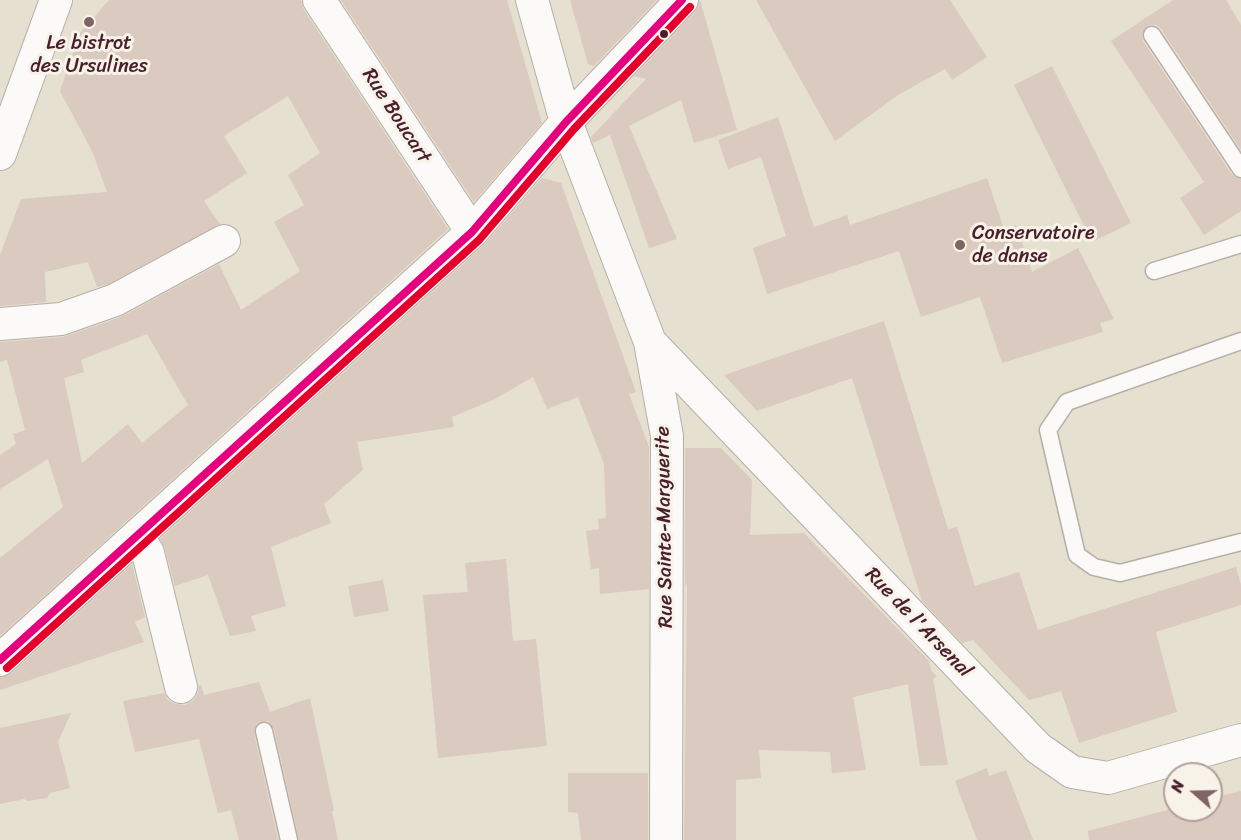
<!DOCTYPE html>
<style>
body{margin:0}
#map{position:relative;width:1241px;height:840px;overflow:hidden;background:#e5e0cf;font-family:Sriracha,sans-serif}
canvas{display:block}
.north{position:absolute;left:1163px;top:762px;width:60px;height:60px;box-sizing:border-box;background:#f7f3e8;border:2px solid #b29e9c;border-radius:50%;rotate:290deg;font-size:16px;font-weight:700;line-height:24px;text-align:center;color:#4a1f2b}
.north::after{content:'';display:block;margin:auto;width:21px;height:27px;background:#806364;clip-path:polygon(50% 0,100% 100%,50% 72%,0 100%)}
</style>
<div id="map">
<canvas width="1241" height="840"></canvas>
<div class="north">N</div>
</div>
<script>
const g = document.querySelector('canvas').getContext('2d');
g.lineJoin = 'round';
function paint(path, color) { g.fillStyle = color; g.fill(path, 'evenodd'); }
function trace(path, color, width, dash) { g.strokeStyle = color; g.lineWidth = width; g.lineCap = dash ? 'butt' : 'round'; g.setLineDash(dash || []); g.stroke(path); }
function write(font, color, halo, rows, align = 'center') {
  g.font = font + ' Sriracha,sans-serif'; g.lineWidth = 6; g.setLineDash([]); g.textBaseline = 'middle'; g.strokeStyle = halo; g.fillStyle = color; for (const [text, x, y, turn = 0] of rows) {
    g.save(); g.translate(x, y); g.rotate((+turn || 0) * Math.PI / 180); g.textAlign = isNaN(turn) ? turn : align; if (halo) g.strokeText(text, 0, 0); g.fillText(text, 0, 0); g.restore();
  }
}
paint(new Path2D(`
 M109 0H301L304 10 448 229 0 636V558L63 507 48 459 0 489V455L16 444 13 434 25 430 7 360 0 362V342L63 337 121 317 219 264 241 310 300 271 274 222 304 205 288 175 320 153 288 96 224 136 247 173 204 201 220 224 108 284 97 287 88 262 45 272 46 302 0 306V255L21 199 107 192 92 151 60 91 80 33ZM147 334 188 405 142 443 128 424 82 463 64 378 84 372 81 360Z
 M341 0H507L542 123 474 202Z
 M570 0H657L594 66 588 64Z
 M700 0 737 130 694 143 681 100 629 126 677 239 649 248 610 135 593 143 591 137 646 79 634 76 695 12Z
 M756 0H950L987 57 952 80 945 69 898 95 835 141Z
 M1173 0H1226L1241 25V150L1161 29 1156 25H1151L1143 30 1142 35 1143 41 1232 175 1241 179V211L1204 235 1180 198 1204 182 1111 41Z
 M1052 66 1131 223 1092 242 1014 85Z
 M778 117 814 227 847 215 850 225 987 178 1004 229 1016 225 1032 272 1078 248 1114 319 1100 323 1103 332 1002 363 980 297 921 317 899 251 767 294 753 248 786 236 761 157 728 169 718 140Z
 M542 178 561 183 636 392 629 394 649 447V589L600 594 599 568 591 569 586 531 599 529 598 519 606 518 604 464 578 397 547 409 533 377 493 400 452 417 454 427 357 442 363 470 324 504 331 523 271 547 286 606 251 616 256 631 230 636 208 575 175 586 165 549 160 539 484 245Z
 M884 321 948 529 957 527 975 586 1019 572 1038 630 1236 567 1241 585V605L1156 632 1177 712 1079 743 1061 691 1029 700 973 640 962 643 922 601 852 378 757 411 724 375Z
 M685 448H721L752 480 750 535 804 533 929 661 931 670 937 677 933 678 948 765 920 766 908 684 853 697 866 770 832 773 830 752 759 750 761 778 736 780V840H684L687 584 685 585Z
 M506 559 513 641 536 639 547 746 438 758 423 595 468 592 465 563Z
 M132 564 145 617 135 622 144 642 0 690V677L12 673Z
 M383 580 389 611 354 617 348 586Z
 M259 682 270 712 310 698 334 811H332L338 840H299L274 729 268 721 257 723 254 733 278 840H239L231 810 218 813 199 739 135 752 123 701 164 693 168 700 175 704 185 705 194 700 198 693 199 685H201L204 695Z
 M71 713 58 742 70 788 50 793 47 798 28 801 24 799 0 804V728Z
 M987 768 989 776 1006 770 1033 840H977L955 781Z
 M568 773H648V840H581L578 813 568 812Z
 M1241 791V840H1089L1088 831 1175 808V810H1211V798Z`), '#dbcabf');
const lane = new Path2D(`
 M1152 35 1241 169
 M1154 271 1241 244
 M1241 341 1067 402 1048 430 1077 555 1094 567 1120 573 1241 542
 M264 731 289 840`);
const street = new Path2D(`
 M319 0 472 232
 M532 0 566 122 650 342 667 436 666 840
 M0 154 56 0
 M0 324 61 319 115 300 224 241
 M650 342 1038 748 1072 772 1108 778 1241 740
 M138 537 148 553 181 687
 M0 660 472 232 566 122 682 0`);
trace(lane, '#b6afa6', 19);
trace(street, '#b6afa6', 34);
trace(lane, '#fbfaf8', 16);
trace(street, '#fbfaf8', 32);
trace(new Path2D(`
 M0 660 472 232 566 122 682 0`), '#e5007d', 8);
trace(new Path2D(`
 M7 668 479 240 574 129 690 7`), '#e4002b', 8);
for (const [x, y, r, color] of [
 [89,22,6,"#806364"],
 [664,34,5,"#4a1f2b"],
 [960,245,6,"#806364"]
]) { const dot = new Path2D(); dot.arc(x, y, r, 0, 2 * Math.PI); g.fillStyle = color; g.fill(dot); trace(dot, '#f7f3e8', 2); }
write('20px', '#4a1f2b', '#f7f3e8', [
 ["Le bistrot",89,44],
 ["des Ursulines",89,67],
 ["Conservatoire",972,234,"left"],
 ["de danse",972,257,"left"]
]);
write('20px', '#4a1f2b', '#f7f3e8', [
 ["Rue Boucart",396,116,57],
 ["Rue Sainte-Marguerite",665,527,-91],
 ["Rue de l'Arsenal",918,623,46]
]);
</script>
